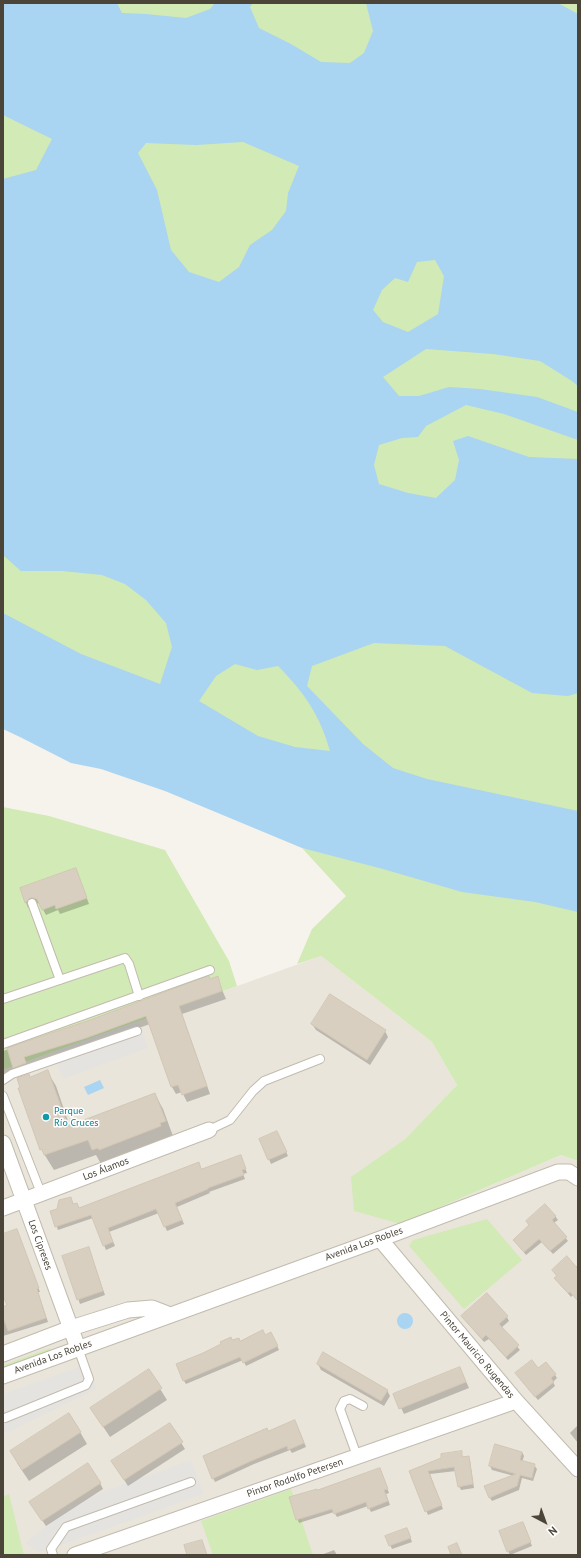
<!DOCTYPE html>
<meta charset="utf-8">
<style>
body{margin:0}
#map{position:relative;width:581px;height:1558px;overflow:hidden;background:#f6f3ec;font-family:"PT Sans",sans-serif}
canvas{display:block}
.frame{position:absolute;inset:0;border:4px solid #4b4439;pointer-events:none}
.north{position:absolute;left:525px;top:1502px;width:40px;height:40px;-webkit-text-stroke:3px #fff;paint-order:stroke;rotate:139deg;font-size:11px;font-weight:700;line-height:16px;text-align:center;color:#4b4439}
.north::after{content:'';display:block;margin:auto;width:14px;height:18px;background:#4b4439;clip-path:polygon(50% 0,100% 100%,50% 72%,0 100%)}
</style>
<div id="map">
<canvas width="581" height="1558"></canvas>
<div class="frame"></div>
<div class="north">N</div>
</div>
<script>
const g = document.querySelector('canvas').getContext('2d');
g.lineJoin = 'round';
function paint(path, color) { g.fillStyle = color; g.fill(path, 'evenodd'); }
function trace(path, color, width, dash) { g.strokeStyle = color; g.lineWidth = width; g.lineCap = dash ? 'butt' : 'round'; g.setLineDash(dash || []); g.stroke(path); }
function write(font, color, halo, rows, align = 'center') {
  g.font = font + ' "PT Sans",sans-serif'; g.lineWidth = 3; g.setLineDash([]); g.textBaseline = 'middle'; g.strokeStyle = halo; g.fillStyle = color; for (const [text, x, y, turn = 0] of rows) {
    g.save(); g.translate(x, y); g.rotate((+turn || 0) * Math.PI / 180); g.textAlign = isNaN(turn) ? turn : align; if (halo) g.strokeText(text, 0, 0); g.fillText(text, 0, 0); g.restore();
  }
}
paint(new Path2D(`
 M321 956 432 1042 457 1085 405 1139 352 1177 401 1224 561 1155 578 1161V1555H3V1070Z`), '#eae5da');
paint(new Path2D(`
 M3 3H578V1161L561 1155 401 1224 354 1211 351 1177 405 1139 457 1085 432 1042 321 956 297 964 312 929 346 896 302 848 307 849 3 712Z
 M3 807 49 816 165 850 229 961 237 986 3 1070Z
 M487 1219 522 1260 464 1309 409 1246 413 1240Z
 M50 1348 52 1353 3 1371V1365Z
 M291 1489 313 1555H213L201 1521Z
 M9 1494 24 1555H3V1497Z`), '#d2eab5');
paint(new Path2D(`
 M139 1021 148 1048 63 1079 53 1052Z
 M88 1364 97 1389 6 1433 3 1425V1394Z
 M191 1460 204 1494 39 1553 26 1543 51 1522 94 1495Z`), '#e5e3e0');
paint(new Path2D(`
 M3 3H117L122 13 146 14 186 18 210 9 215 3H253L250 7 259 28 291 44 321 62 350 63 364 53 373 31 366 3H558L578 14V386L572 381 540 361 493 354 426 349 383 377 399 396H419L449 387 480 389 537 397 578 412V440L504 414 466 405 426 426 418 437 402 438 379 445 374 465 379 484 408 493 436 498 455 480 459 460 453 441 468 436 529 457 578 459V693L568 696 532 693 445 646 374 643 312 666 307 686 363 744 393 768 427 779 578 811V912L535 902 462 892 383 869 302 848 165 791 101 769 71 763 22 738 3 729V613L81 654 160 684 172 647 166 623 146 600 125 584 102 575 62 571H21L3 555V179L36 170 52 139 3 115ZM243 142 299 166 288 193 286 211 272 230 250 245 239 267 219 282 189 272 171 250 157 190 138 153 146 143 196 145ZM435 260 444 276 438 314 408 332 383 322 373 310 382 290 395 278 408 282 417 262ZM235 664 257 670 278 666C304 692 320 715 330 751L295 747 258 736 199 701 216 676Z
 M100 1080 104 1088 88 1095 84 1087Z
 M397 1321a8 8 0 1 1 16 0a8 8 0 1 1-16 0Z`), '#a9d4f2');
paint(new Path2D(`
 M76 869 89 904 60 914 58 910 46 915 40 904 37 903H33L28 908 21 889Z
 M217 978 226 999 182 1014 210 1094 187 1102 182 1092 176 1094 172 1087 150 1024 3 1076V1051Z
 M312 1024 385 1031 388 1037 370 1065 316 1030Z
 M47 1071 56 1086 70 1127 155 1094 163 1109 173 1136 101 1164 96 1155 54 1170 41 1149 30 1078Z
 M279 1136 288 1156 271 1164 261 1140Z
 M242 1160 247 1173 243 1174 245 1179 209 1192 210 1193 177 1207 184 1224 167 1231 159 1213 109 1232 115 1246 106 1250 93 1218 58 1230 51 1212 58 1210 70 1198 74 1205 77 1204 80 1209 201 1170Z
 M555 1216 558 1220 554 1223 568 1241 553 1254 542 1242 526 1255 514 1240Z
 M18 1234 40 1292H38L48 1322 3 1336V1308L8 1306 3 1293V1235Z
 M90 1252 105 1295 80 1304 63 1257Z
 M578 1265V1301L573 1295 571 1297 558 1282Z
 M507 1317 509 1321 501 1328 520 1350 508 1360 489 1339 484 1342 465 1320Z
 M265 1336 273 1337 279 1350 246 1366 243 1360 186 1384 184 1381 232 1341 240 1342Z
 M318 1364 387 1390 390 1396 384 1406 321 1370Z
 M460 1368 469 1388 404 1414 395 1395Z
 M538 1369 555 1375 557 1378 553 1382 555 1386 538 1400 519 1377Z
 M149 1371 167 1400 110 1437 98 1419Z
 M170 1425 185 1449 128 1486 116 1467Z
 M297 1425 306 1447 292 1453 290 1450 254 1464 215 1482 213 1478 268 1432Z
 M578 1425V1443L570 1433Z
 M80 1432 87 1444 29 1481 17 1463Z
 M461 1452 463 1458 468 1457 470 1461 474 1488 461 1490 459 1486 456 1471 430 1474 443 1509 428 1515 410 1472Z
 M522 1452 524 1456 522 1462 534 1465 537 1469 533 1481 522 1478 519 1490 492 1501 490 1498 514 1476 492 1470 490 1466Z
 M381 1473 389 1493 386 1494 390 1505 371 1512 368 1506 337 1517 334 1512 299 1523 290 1498Z
 M100 1483 103 1489 46 1526 34 1508Z
 M525 1527 532 1546 510 1555 508 1551Z
 M407 1529 412 1542 392 1549 390 1545Z
 M334 1550 337 1555H321Z`), '#0003');
const building = new Path2D(`
 M76 868 87 898 56 909 55 905 42 910 37 899 33 898H30L25 903 20 888Z
 M209 976 210 979 218 976 222 991 179 1006 207 1086 182 1095 178 1085 171 1087 146 1016 86 1038 24 1057 26 1063 13 1068 7 1048 90 1020Z
 M330 994 386 1030 367 1060 311 1024Z
 M48 1070 68 1126 155 1093 166 1121 160 1123 161 1126 99 1150 98 1148 92 1150 88 1140 44 1155 42 1149 40 1150 18 1088H20L17 1078 29 1074 30 1077Z
 M277 1131 287 1152 268 1160 259 1139Z
 M241 1155 246 1169 242 1170 244 1175 208 1188V1189L175 1203 182 1220 164 1227 156 1209 108 1228 113 1242 103 1246 91 1215 55 1227 50 1211 57 1209 59 1200 71 1197 73 1204 77 1203 79 1208 199 1162 201 1169Z
 M545 1204 556 1216 552 1220 567 1237 550 1251 539 1239 524 1252 513 1240 529 1225 526 1221Z
 M17 1229 39 1288 37 1289 46 1318 8 1331 3 1317V1307L7 1305 3 1296V1234Z
 M89 1247 103 1291 77 1300 62 1256Z
 M567 1256 578 1269V1301L570 1292 568 1293 554 1278 557 1276 552 1270Z
 M487 1293 508 1316 499 1324 519 1345 506 1357 486 1335 482 1339 461 1316Z
 M263 1330 265 1335 271 1332 278 1346 243 1363 240 1357 183 1381 176 1364 203 1353 221 1344 220 1342 231 1337 232 1340 239 1338 240 1341Z
 M323 1352 388 1390 381 1401 317 1364Z
 M532 1360 538 1368 546 1362 556 1374 551 1378 554 1382 535 1397 515 1373Z
 M460 1367 466 1382 399 1409 393 1394Z
 M149 1369 162 1388 103 1427 90 1408Z
 M69 1413 81 1432 22 1470 10 1451Z
 M295 1420 304 1443 288 1450 287 1446 251 1461 212 1479 203 1456 267 1428 268 1431Z
 M170 1423 183 1442 124 1480 111 1461Z
 M495 1444 522 1452 520 1460 535 1464 532 1478 520 1475 517 1486 489 1498 484 1486 516 1474 489 1466Z
 M462 1451V1457L469 1456 473 1484 458 1487 454 1467 428 1471 442 1505 425 1512 409 1471 441 1458V1454Z
 M88 1463 101 1483 42 1521 29 1502Z
 M380 1468 388 1489 384 1490 388 1501 368 1509 366 1502 334 1514 332 1509 296 1520 289 1497 317 1489V1490Z
 M523 1522 531 1542 507 1552 499 1531Z
 M407 1528 411 1538 389 1546 385 1536Z
 M202 1540 207 1555H187L184 1545Z
 M457 1543 462 1555H451L448 1547Z`);
paint(building, '#d8cfc1');
trace(building, '#d3c7b4', 1);
const service = new Path2D(`
 M32 903 60 980
 M3 999 125 958 129 964 139 996
 M3 1044 210 970
 M3 1080 12 1074 137 1031
 M3 1096 41 1193
 M209 1130 230 1120 253 1091 264 1081 320 1059
 M5 1418 86 1385 89 1379 78 1348
 M357 1456 340 1409 344 1401 350 1399 363 1406
 M53 1555 51 1549 66 1527 191 1482`);
const minor = new Path2D(`
 M3 1143 78 1348
 M3 1208 209 1130
 M380 1239 516 1401 578 1469
 M3 1354 71 1328 128 1310 152 1308 170 1315
 M3 1376 380 1239 558 1172H569L578 1178
 M75 1555 516 1401`);
trace(service, '#c2bbae', 10);
trace(minor, '#c2bbae', 17);
trace(service, '#fff', 8);
trace(minor, '#fff', 15);
for (const [x, y, r, color] of [
 [46,1117,4,"#0f9aa8"]
]) { const dot = new Path2D(); dot.arc(x, y, r, 0, 2 * Math.PI); g.fillStyle = color; g.fill(dot); trace(dot, '#fff', 1.5); }
write('10px', '#0d838f', '#fff', [
 ["Parque",54,1111],
 ["Río Cruces",54,1123]
], 'left');
write('10px', '#4b4439', '#fff', [
 ["Los Álamos",106,1169,-21],
 ["Avenida Los Robles",364,1244,-20],
 ["Los Cipreses",40,1245,70],
 ["Pintor Mauricio Rugendas",477,1355,50],
 ["Avenida Los Robles",53,1357,-20],
 ["Pintor Rodolfo Petersen",295,1478,-19]
]);
</script>
